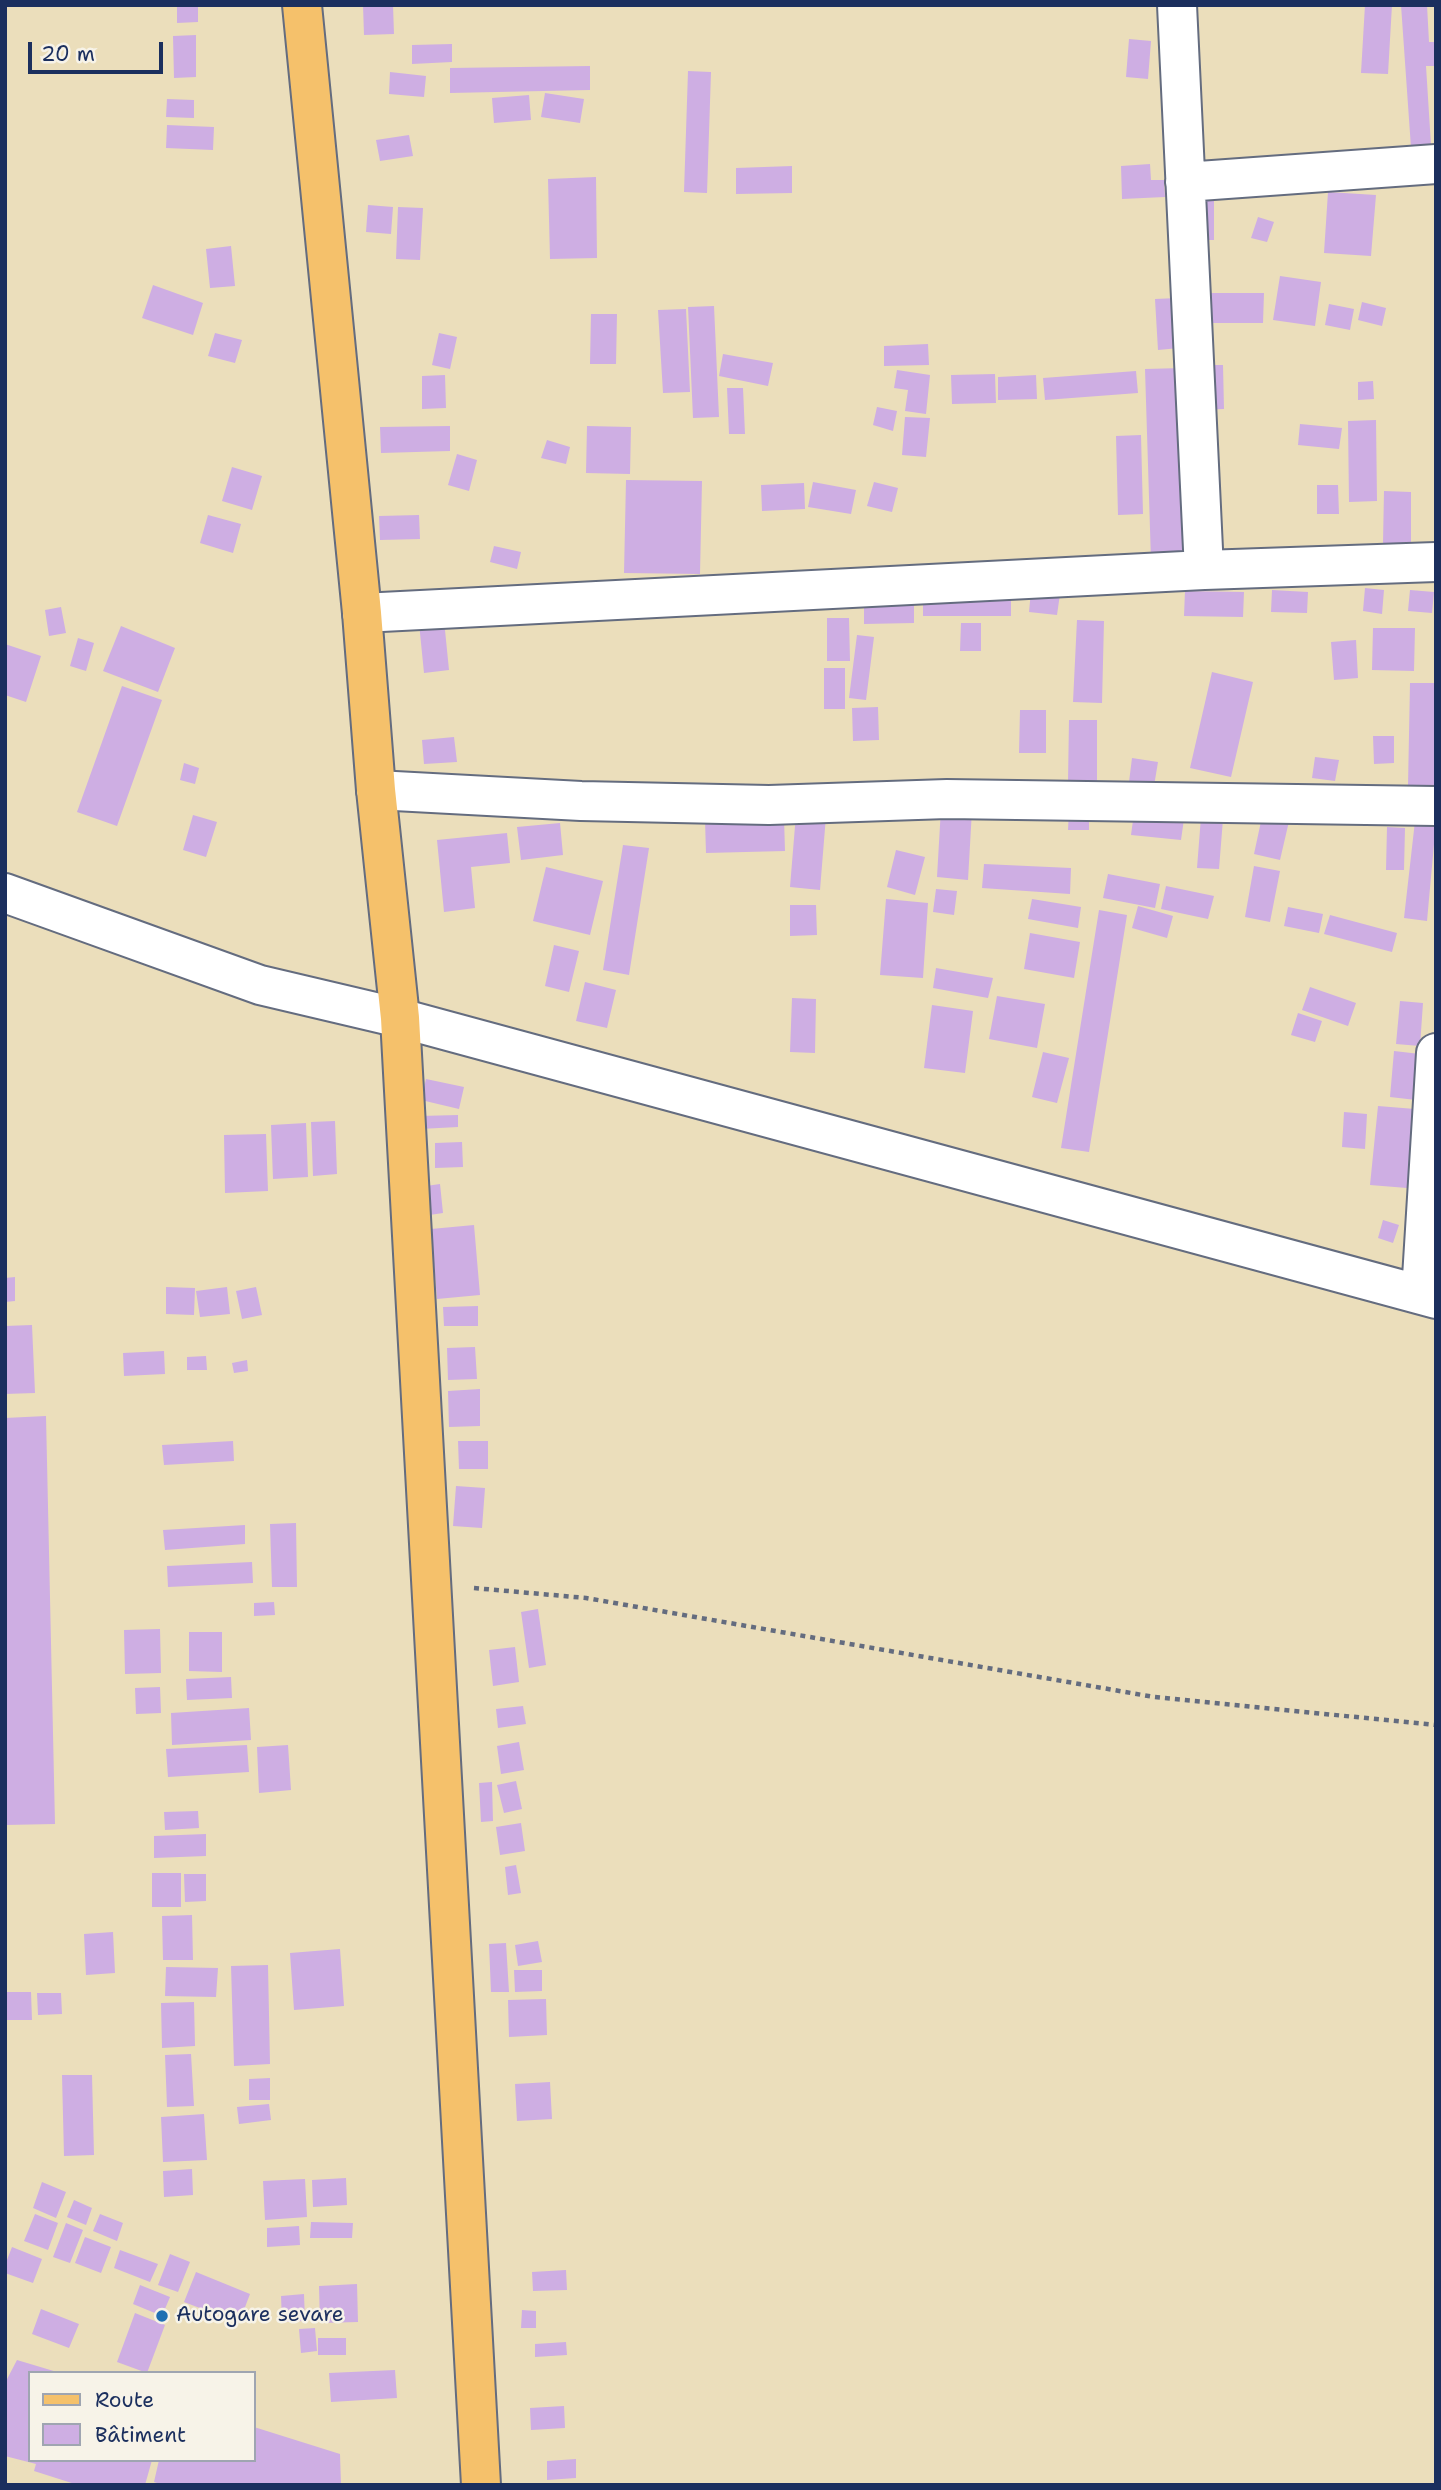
<!DOCTYPE html>
<meta charset="utf-8">
<style>
body{margin:0}
#map{position:relative;width:1441px;height:2490px;overflow:hidden;background:#ebdebb;font-family:"Shantell Sans",sans-serif}
canvas{display:block}
.frame{position:absolute;inset:0;border:7px solid #1b2f5e;pointer-events:none}
.legend{position:absolute;left:28px;top:2371px;width:228px;height:91px;box-sizing:border-box;background:#f7f3e8;border:2px solid #9fa5b1;margin:0;padding:9px 12px;list-style:none;font-size:21px;color:#1b2f5e}
.legend li{display:flex;align-items:center;gap:14px;height:35px}
.legend b{width:35px;border:2px solid #9fa5b1}
.scale{position:absolute;left:28px;top:42px;width:135px;height:32px;box-sizing:border-box;border:4px solid #1b2f5e;border-top:0;padding-left:9px;font-size:21px;line-height:24px;white-space:nowrap;color:#1b2f5e;-webkit-text-stroke:5px #f7f3e8;paint-order:stroke}
</style>
<div id="map">
<canvas width="1441" height="2490"></canvas>
<div class="frame"></div>
<ul class="legend">
<li><b style="height:9px;background:#f5c16b"></b>Route</li>
<li><b style="height:19px;background:#ceaee3"></b>Bâtiment</li>
</ul>
<div class="scale">20 m</div>
</div>
<script>
const g = document.querySelector('canvas').getContext('2d');
g.lineJoin = 'round';
function paint(path, color) { g.fillStyle = color; g.fill(path, 'evenodd'); }
function trace(path, color, width, dash) { g.strokeStyle = color; g.lineWidth = width; g.lineCap = dash ? 'butt' : 'round'; g.setLineDash(dash || []); g.stroke(path); }
function write(font, color, halo, rows, align = 'center') {
  g.font = font + ' "Shantell Sans",sans-serif'; g.lineWidth = 5; g.setLineDash([]); g.textBaseline = 'middle'; g.strokeStyle = halo; g.fillStyle = color; for (const [text, x, y, turn = 0] of rows) {
    g.save(); g.translate(x, y); g.rotate((+turn || 0) * Math.PI / 180); g.textAlign = isNaN(turn) ? turn : align; if (halo) g.strokeText(text, 0, 0); g.fillText(text, 0, 0); g.restore();
  }
}
paint(new Path2D(`
 M177 5H198V22L177 23Z
 M363 5H393L394 34 364 35Z
 M1365 5H1392L1388 74 1361 73Z
 M1401 5H1427L1429 42H1436V66H1426L1432 161 1412 162Z
 M196 35V77L174 78 173 36Z
 M1129 39 1151 41 1148 79 1126 77Z
 M452 44V62L412 64V45Z
 M590 66V90L450 93V68Z
 M688 71 711 72 707 193 684 192Z
 M390 72 426 76 424 97 389 94Z
 M545 93 584 99 580 123 541 117Z
 M529 95 531 120 494 123 492 98Z
 M167 99 194 100V118L166 117Z
 M167 125 214 127 213 150 166 148Z
 M409 135 413 156 380 161 376 140Z
 M1150 164 1151 180H1164L1165 197 1122 199 1121 166Z
 M792 166V193L736 194V168Z
 M596 177 597 258 550 259 548 179Z
 M1328 192 1376 195 1371 256 1324 253Z
 M1192 194 1214 195V240H1192Z
 M368 205 393 207 391 234 366 232Z
 M398 207 423 208 420 260 396 259Z
 M1258 217 1274 222 1267 242 1251 238Z
 M231 246 235 286 210 288 206 249Z
 M1280 276 1321 282 1315 326 1273 320Z
 M153 285 203 303 193 335 142 318Z
 M1198 293H1264L1263 323H1197Z
 M1177 298 1179 348 1158 350 1155 299Z
 M1362 302 1386 308 1382 326 1358 320Z
 M1329 304 1354 309 1350 330 1325 325Z
 M714 306 719 417 693 418 688 307Z
 M686 309 690 392 663 393 658 310Z
 M591 314H617L616 364H590Z
 M215 333 242 340 235 363 208 356Z
 M439 333 457 337 450 369 432 365Z
 M928 344 929 365 884 366V346Z
 M723 354 773 363 768 386 719 376Z
 M1197 365H1223L1224 409 1198 410Z
 M1182 368 1187 560 1151 561 1145 369Z
 M897 370 930 375 926 414 905 411 908 390 894 388Z
 M1136 371 1138 393 1045 400 1043 378Z
 M995 374 996 403 952 404 951 375Z
 M445 375 446 408 422 409V376Z
 M1036 375 1037 399 998 400V377Z
 M1373 381 1374 399 1358 400V382Z
 M727 388H743L745 434H729Z
 M877 407 897 411 893 431 873 425Z
 M905 417 930 418 926 457 902 455Z
 M1376 420 1377 501 1349 502 1348 421Z
 M1300 424 1342 428 1339 449 1298 445Z
 M450 426V451L381 453 380 427Z
 M587 426 631 427 630 474 586 473Z
 M1141 435 1143 514 1118 515 1116 436Z
 M547 440 570 447 566 464 541 458Z
 M457 454 477 460 469 491 448 485Z
 M232 467 262 476 252 510 222 501Z
 M626 480 702 481 700 574 624 573Z
 M813 482 856 490 851 514 808 507Z
 M874 482 898 488 892 512 867 506Z
 M804 483 805 509 762 511 761 485Z
 M1317 485H1338L1339 514H1317Z
 M1384 491 1411 492V543H1383Z
 M208 515 241 524 233 553 200 543Z
 M419 515 420 539 380 540 379 516Z
 M494 546 521 552 517 569 490 562Z
 M1365 588 1384 590 1382 614 1363 611Z
 M1272 590 1308 592 1307 613 1271 612Z
 M1410 590 1434 592 1432 613 1408 611Z
 M1031 591 1060 594 1057 615 1029 612Z
 M1185 591 1244 592 1243 617 1184 616Z
 M1011 595V616H923V596Z
 M864 597H914V623L864 624Z
 M61 607 66 633 49 636 45 610Z
 M827 618H849L850 661H827Z
 M444 620 449 670 424 673 419 623Z
 M1077 620 1104 621 1102 703 1073 702Z
 M961 623H981V651H960Z
 M121 626 175 648 158 692 103 671Z
 M1373 628H1415L1414 671 1372 670Z
 M857 635 874 637 866 700 849 698Z
 M78 638 94 643 86 671 70 666Z
 M1356 640 1358 678 1334 680 1331 642Z
 M5 644 41 656 26 702 5 695Z
 M824 668H845V709H824Z
 M1212 672 1253 682 1231 777 1190 768Z
 M1410 683H1436V786H1408Z
 M122 686 162 700 117 826 77 812Z
 M878 707 879 740 853 741 852 708Z
 M1020 710H1046V753H1019Z
 M1069 720H1097V783L1068 782Z
 M1373 736H1394V763L1374 764Z
 M454 737 457 762 424 764 422 740Z
 M1315 757 1339 760 1335 781 1312 778Z
 M1132 758 1158 762 1154 786 1129 782Z
 M184 763 199 768 195 784 180 780Z
 M941 808 972 810 968 880 937 877Z
 M1069 810H1089V830H1068Z
 M1263 812 1290 817 1280 860 1254 854Z
 M1134 813 1184 819 1181 840 1131 835Z
 M796 814 826 816 820 890 790 887Z
 M193 815 217 822 206 857 183 850Z
 M1201 817 1223 819 1219 869 1197 868Z
 M784 818 785 851 706 853 705 820Z
 M1415 821 1436 822 1427 921 1404 918Z
 M560 823 563 855 521 860 517 827Z
 M1387 827 1405 828 1404 870H1386Z
 M507 833 510 863 471 867 475 908 444 912 437 840Z
 M623 845 649 848 629 975 603 970Z
 M896 850 925 857 915 895 887 887Z
 M984 864 1071 868 1070 894 982 888Z
 M1254 866 1280 871 1270 922 1245 917Z
 M546 867 603 881 590 935 533 921Z
 M1108 874 1160 884 1155 908 1103 898Z
 M1166 886 1214 896 1208 919 1161 909Z
 M936 889 957 891 954 915 933 912Z
 M886 899 928 903 923 978 880 975Z
 M1032 899 1081 907 1078 928 1028 919Z
 M790 905H816L817 935 790 936Z
 M1138 906 1173 916 1167 938 1132 928Z
 M1288 907 1323 914 1319 933 1284 926Z
 M1099 910 1127 915 1089 1152 1061 1148Z
 M1330 915 1397 933 1392 952 1324 934Z
 M1030 933 1080 942 1074 978 1024 969Z
 M554 945 579 951 569 992 545 986Z
 M936 968 993 978 988 998 933 988Z
 M585 982 616 990 607 1028 576 1021Z
 M1310 987 1356 1003 1348 1026 1302 1010Z
 M997 996 1045 1004 1037 1048 989 1039Z
 M792 998 816 999 815 1053 790 1052Z
 M1400 1001 1423 1003 1420 1046 1396 1044Z
 M932 1005 973 1011 965 1073 924 1068Z
 M1298 1013 1322 1021 1315 1042 1291 1035Z
 M1394 1051 1420 1054 1416 1100 1390 1097Z
 M1043 1052 1069 1058 1057 1103 1032 1097Z
 M426 1079 464 1087 459 1109 421 1100Z
 M1378 1106 1415 1109 1407 1188 1370 1185Z
 M1344 1112 1367 1114 1365 1149 1342 1147Z
 M458 1115V1127L420 1129V1116Z
 M335 1121 337 1174 313 1176 311 1122Z
 M306 1123 308 1177 273 1179 271 1125Z
 M266 1134 268 1191 225 1193 224 1135Z
 M462 1142 463 1167 435 1168V1143Z
 M440 1184 443 1213 423 1216 419 1187Z
 M1383 1220 1399 1225 1393 1243 1378 1238Z
 M474 1225 480 1295 437 1299 431 1229Z
 M15 1277V1301L5 1302V1278Z
 M166 1287 195 1288 194 1315 166 1314Z
 M227 1287 230 1314 200 1317 196 1291Z
 M256 1287 262 1315 242 1319 236 1291Z
 M478 1306V1326H444L443 1307Z
 M32 1325 35 1393 5 1394V1326Z
 M475 1347 477 1379 448 1380 447 1348Z
 M164 1351 165 1374 124 1376 123 1353Z
 M206 1356 207 1370H187V1357Z
 M247 1360 248 1371 234 1373 232 1363Z
 M480 1389V1426L449 1427 448 1391Z
 M46 1416 55 1824 5 1825V1418Z
 M233 1441 234 1461 164 1465 162 1445Z
 M458 1441H488V1469H459Z
 M456 1486 485 1488 482 1528 453 1526Z
 M296 1523 297 1587H272L270 1524Z
 M245 1525V1544L165 1550 163 1530Z
 M252 1562 253 1583 168 1587 167 1566Z
 M274 1602 275 1615 254 1616V1603Z
 M538 1609 546 1665 529 1668 521 1612Z
 M160 1629 161 1673 125 1674 124 1630Z
 M189 1632H222V1672L189 1671Z
 M515 1647 519 1682 493 1686 489 1650Z
 M231 1677 232 1698 187 1700 186 1679Z
 M160 1687 161 1713 136 1714 135 1688Z
 M523 1706 526 1724 498 1728 496 1709Z
 M249 1708 251 1740 172 1745 171 1713Z
 M519 1742 524 1770 501 1774 497 1746Z
 M247 1745 249 1772 168 1777 166 1749Z
 M288 1745 291 1790 259 1793 257 1747Z
 M516 1781 522 1809 504 1813 497 1785Z
 M492 1782 493 1821 481 1822 479 1783Z
 M198 1811 199 1828 165 1830 164 1812Z
 M521 1823 525 1851 500 1855 496 1827Z
 M206 1834V1856L154 1858V1836Z
 M516 1865 521 1893 508 1895 505 1867Z
 M152 1873H181V1907H152Z
 M184 1874H206V1901L185 1902Z
 M192 1915 193 1960H163L162 1916Z
 M113 1932 115 1973 86 1975 84 1934Z
 M538 1941 542 1962 518 1966 515 1945Z
 M506 1943 509 1992H491L489 1944Z
 M340 1949 344 2006 294 2010 290 1953Z
 M268 1965 270 2064 234 2066 231 1966Z
 M166 1967 218 1968 216 1997 165 1996Z
 M514 1970H542V1991L515 1992Z
 M5 1992H31L32 2020H5Z
 M37 1993H61L62 2014 38 2015Z
 M546 1999 547 2035 509 2037 508 2000Z
 M194 2002 195 2046 162 2048 161 2003Z
 M191 2054 194 2106 167 2107 165 2055Z
 M62 2075H92L94 2155 64 2156Z
 M270 2078V2100H249V2079Z
 M550 2082 552 2119 517 2121 515 2084Z
 M269 2104 271 2120 239 2124 237 2107Z
 M204 2114 207 2160 163 2162 161 2117Z
 M192 2169 193 2195 164 2197 163 2171Z
 M346 2178 347 2205 313 2207 312 2180Z
 M305 2179 307 2217 265 2220 263 2181Z
 M42 2182 66 2192 56 2218 33 2208Z
 M74 2200 92 2208 86 2225 67 2217Z
 M35 2214 58 2223 48 2250 24 2241Z
 M100 2214 123 2223 117 2241 93 2231Z
 M311 2222 353 2223 352 2238H310Z
 M66 2223 83 2230 70 2263 53 2257Z
 M299 2226 300 2245 267 2247V2228Z
 M85 2237 111 2247 101 2273 75 2263Z
 M12 2247 42 2259 33 2283 5 2273V2265Z
 M120 2250 158 2264 150 2282 114 2268Z
 M170 2254 190 2262 178 2292 158 2285Z
 M566 2270 567 2290 533 2291 532 2272Z
 M196 2272 250 2294 239 2323 184 2302Z
 M357 2284 358 2322 320 2323 319 2286Z
 M140 2285 170 2297 162 2316 133 2304Z
 M304 2294 305 2321 282 2322 281 2296Z
 M41 2309 79 2324 69 2348 32 2334Z
 M522 2310 536 2311V2328H521Z
 M135 2313 165 2325 147 2373 117 2362Z
 M315 2328 317 2351 301 2353 299 2329Z
 M318 2338H346V2355H318Z
 M566 2342 567 2355 535 2357V2344Z
 M17 2360 57 2372 30 2373V2460H152L145 2485H78L34 2471 36 2464 5 2456V2383Z
 M395 2370 397 2398 331 2402 329 2373Z
 M564 2406 565 2428 531 2430 530 2408Z
 M254 2427 340 2454 341 2485H163L154 2482 159 2460H254Z
 M576 2459V2478L547 2480V2461Z`), '#ceaee3');
const street = new Path2D(`
 M1177 5 1204 570
 M1185 182 1436 164
 M362 613 1204 570 1436 562
 M376 790 581 801 769 805 947 799 1436 806
 M5 893 260 985 400 1018 1436 1299
 M1421 1294 1436 1053`);
const primary = new Path2D(`
 M302 5 362 613 376 790 400 1018 481 2485`);
trace(street, '#646c7f', 42);
trace(primary, '#646c7f', 42);
trace(new Path2D(`
 M474 1588 586 1598 1154 1697 1436 1725`), '#646c7f', 4.5, [5, 5]);
trace(street, '#fff', 38);
trace(primary, '#f5c16b', 38);
for (const [x, y, r, color] of [
 [162,2316,7,"#1f6fb2"]
]) { const dot = new Path2D(); dot.arc(x, y, r, 0, 2 * Math.PI); g.fillStyle = color; g.fill(dot); trace(dot, '#f7f3e8', 2.5); }
write('21px', '#1b2f5e', '#f7f3e8', [
 ["Autogare sevare",176,2316]
], 'left');
</script>
